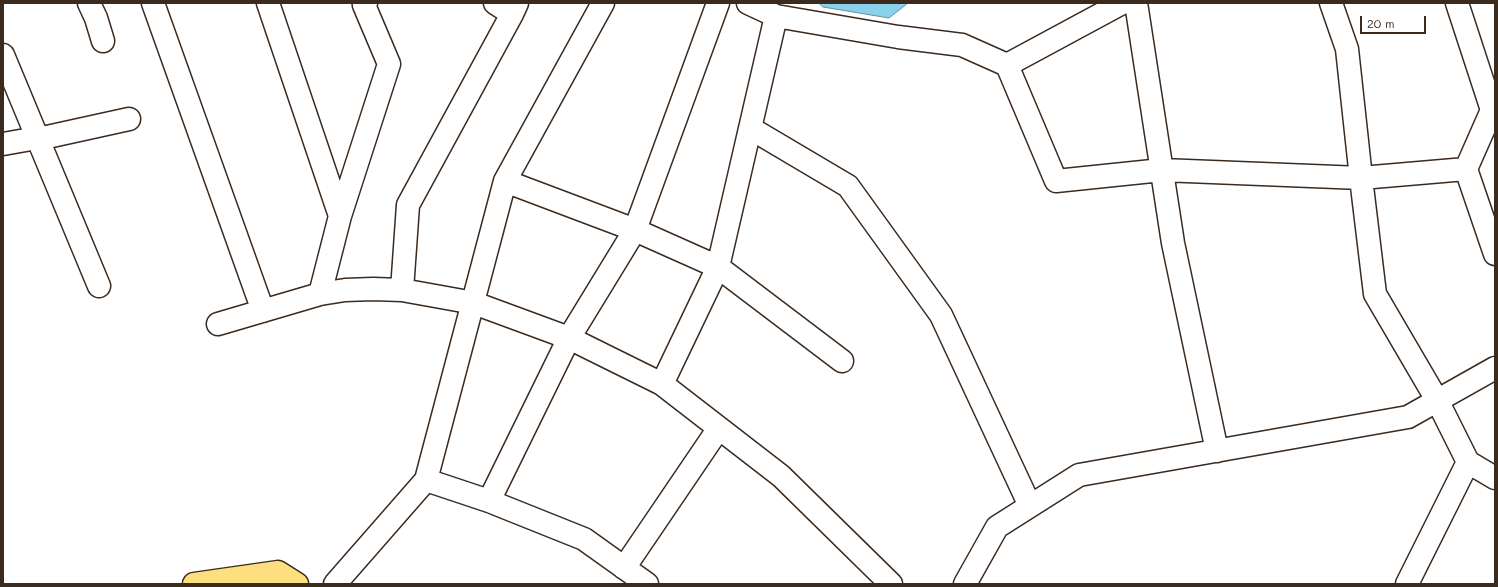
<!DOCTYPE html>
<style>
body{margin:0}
#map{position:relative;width:1498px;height:587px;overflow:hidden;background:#fff;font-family:Mali,sans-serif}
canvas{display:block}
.frame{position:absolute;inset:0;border:4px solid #3b2a1e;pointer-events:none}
.scale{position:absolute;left:1360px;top:16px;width:66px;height:18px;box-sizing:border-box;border:2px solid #3b2a1e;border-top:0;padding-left:5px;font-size:12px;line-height:14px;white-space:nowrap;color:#3b2a1e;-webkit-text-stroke:3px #fff;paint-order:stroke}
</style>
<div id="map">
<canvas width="1498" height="587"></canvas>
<div class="frame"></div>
<div class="scale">20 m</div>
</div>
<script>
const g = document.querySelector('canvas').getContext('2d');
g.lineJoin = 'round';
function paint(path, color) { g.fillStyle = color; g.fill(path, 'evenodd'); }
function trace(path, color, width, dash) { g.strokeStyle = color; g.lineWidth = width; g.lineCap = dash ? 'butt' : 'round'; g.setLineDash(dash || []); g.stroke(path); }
const water = new Path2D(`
 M819 3H908L889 18 823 7Z`);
paint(water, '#8ad1ec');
trace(water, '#6a8e9a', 1);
const minor = new Path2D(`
 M89 3 96 18 103 41
 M153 3 263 311
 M268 3 340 216
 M495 3 512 14
 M748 3 776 16 898 37 962 45 1007 65
 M1122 3 1007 65 1056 181 1162 170 1361 178 1375 294 1437 400 1468 462 1495 478
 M1136 3 1173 243 1217 451
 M1331 3 1347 49 1361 178 1466 169
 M1457 3 1492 110 1466 169 1495 254
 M3 55 99 286
 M750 128 848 186 941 315 1030 506
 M3 144 37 138 38 139 129 119
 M505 181 635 230 718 267 842 361
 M402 290 408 205 512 14 517 3
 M320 294 340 216 389 64 364 5 366 3
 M218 324 320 294 345 290 373 289 402 290 474 303 569 338 662 384 781 476 891 584
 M662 384 718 267 776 16
 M426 480 489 501 584 539 647 584
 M489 501 569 338 635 230 718 3
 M624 568 719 428
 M335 584 426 480 505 181 603 3
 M965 584 997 527 1079 475 1408 417 1495 368
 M1407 584 1468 462`);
const major = new Path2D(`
 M194 584 278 572 297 584`);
trace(minor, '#3b2a1e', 25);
trace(major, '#3b2a1e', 25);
trace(minor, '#fff', 22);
trace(major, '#fedf80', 22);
</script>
